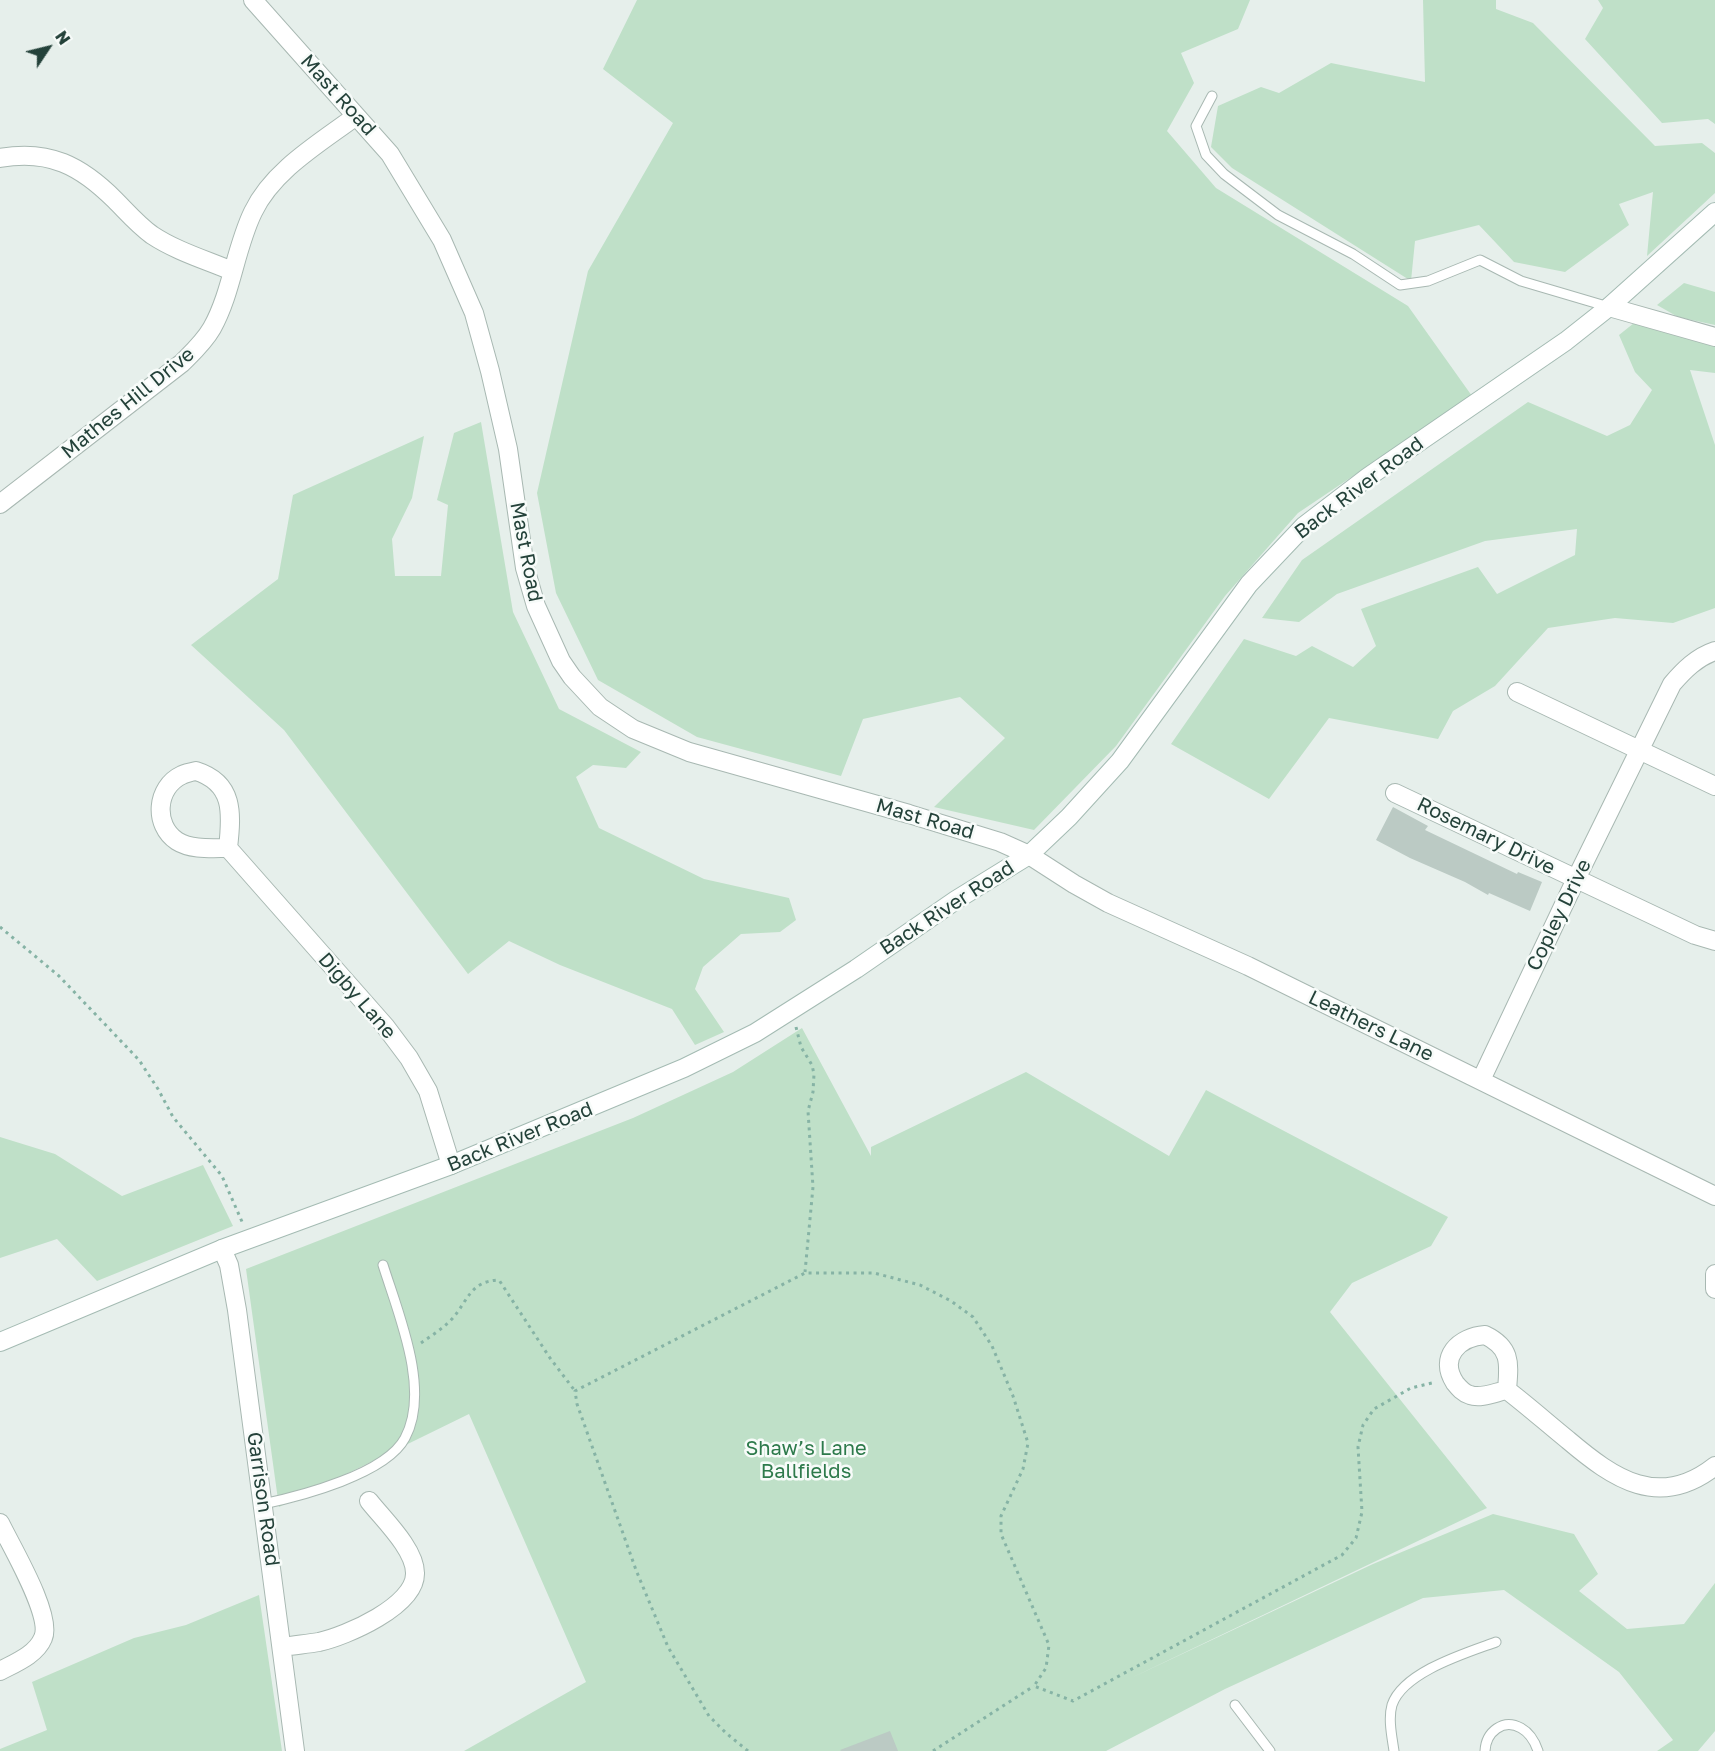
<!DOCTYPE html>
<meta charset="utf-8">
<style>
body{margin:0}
#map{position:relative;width:1715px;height:1751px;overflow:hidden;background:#e6efeb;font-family:"Golos Text",sans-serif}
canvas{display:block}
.north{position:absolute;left:18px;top:18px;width:60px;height:60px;-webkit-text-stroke:4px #f7fbf9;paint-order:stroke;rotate:55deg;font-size:16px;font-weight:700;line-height:24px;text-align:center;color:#24423a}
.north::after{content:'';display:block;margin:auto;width:21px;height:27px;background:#24423a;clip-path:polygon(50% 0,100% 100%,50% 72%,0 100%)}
</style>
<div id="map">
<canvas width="1715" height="1751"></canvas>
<div class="north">N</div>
</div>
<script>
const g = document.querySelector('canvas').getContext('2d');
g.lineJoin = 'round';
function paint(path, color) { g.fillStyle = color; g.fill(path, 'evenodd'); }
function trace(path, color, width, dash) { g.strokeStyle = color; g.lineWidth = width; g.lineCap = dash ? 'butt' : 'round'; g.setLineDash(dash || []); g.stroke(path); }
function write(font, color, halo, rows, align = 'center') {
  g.font = font + ' "Golos Text",sans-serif'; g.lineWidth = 5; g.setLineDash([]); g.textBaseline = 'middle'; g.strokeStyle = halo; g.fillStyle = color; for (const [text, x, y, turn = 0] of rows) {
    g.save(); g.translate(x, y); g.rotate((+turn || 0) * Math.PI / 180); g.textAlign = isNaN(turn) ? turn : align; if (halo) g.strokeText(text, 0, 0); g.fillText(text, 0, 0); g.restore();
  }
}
paint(new Path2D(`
 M637 0H1250L1238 29 1181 53 1194 83 1167 131 1216 188 1408 306 1472 396 1298 513 1225 596 1116 746 1034 830 934 807 1005 738 960 697 863 719 841 776 697 737 598 680 556 593 537 493 588 271 673 123 603 69Z
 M1423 0H1496V9L1533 23 1655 146 1702 143 1715 153V193L1647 256 1653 192 1619 204 1629 225 1565 272 1514 262 1479 225 1415 241 1411 281 1232 168 1211 147 1218 106 1261 87 1279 93 1331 63 1425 82Z
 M1598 0H1715V124L1708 119 1662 123 1585 39 1603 8Z
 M1684 283 1715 292V325L1678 317 1657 305Z
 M1634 323 1715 345V373L1690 370 1715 445V608L1673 623 1615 618 1548 628 1495 686 1453 711 1438 739 1329 718 1269 799 1171 744 1244 639 1296 656 1312 646 1353 667 1376 646 1361 609 1478 567 1497 594 1575 555 1577 529 1485 541 1337 594 1299 622 1262 618 1302 560 1528 402 1607 436 1630 425 1652 390 1635 372 1619 335Z
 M481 422 513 612 559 709 641 752 626 768 593 765 576 777 599 828 704 879 789 898 796 920 780 932 741 934 703 967 695 989 724 1032 695 1045 672 1009 560 965 509 941 468 974 284 730 191 645 278 579 293 495 424 436 412 498 392 539 395 576H441L448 505 437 500 454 433Z
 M802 1028 871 1156V1147L1026 1072 1169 1156 1206 1090 1448 1217 1431 1246 1352 1283 1330 1312 1487 1508 1129 1679 1373 1564 1493 1514 1574 1534 1598 1574 1579 1591 1627 1629 1684 1624 1715 1583V1731L1698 1751H1657L1673 1740 1619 1672 1504 1590 1423 1598 1225 1689 1106 1751H464L586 1682 469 1414 279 1507 246 1269 633 1118 733 1072Z
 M0 1137 55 1154 122 1196 203 1165 233 1226 97 1281 57 1239 0 1258Z
 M259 1595 282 1751H0V1749L47 1730 32 1682 134 1638 186 1625Z`), '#bfe0c8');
paint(new Path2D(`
 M1393 807 1428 826 1425 830 1517 874 1518 872 1542 882 1530 911 1489 893 1488 895 1465 882 1410 858 1376 840Z
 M890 1731 898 1751H841L840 1750Z`), '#bbcac4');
const lane = new Path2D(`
 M1212 96 1196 126 1206 155 1224 174 1278 215 1353 254 1400 285 1428 281 1480 260 1521 281 1609 307
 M263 1504C301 1496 386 1474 405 1438 431 1390 398 1313 383 1265
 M1235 1705 1270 1751
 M1394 1751C1392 1737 1388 1719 1392 1705 1403 1672 1466 1653 1496 1642
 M1485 1751C1486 1732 1503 1718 1521 1728 1530 1733 1535 1742 1538 1751`);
const street = new Path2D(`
 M253 0 390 154 442 240 474 313 490 371 508 449 525 568 536 606 561 661 572 677 600 707 633 729 689 752 909 814 1000 842 1029 855 1074 884 1108 903 1248 966 1715 1196
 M0 158C49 149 81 166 115 200 127 212 138 225 152 235 176 251 206 260 232 271
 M1609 307 1715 337
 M0 504 182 363C193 352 204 342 212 328 232 292 235 249 253 212 273 170 320 143 356 116
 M1517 692 1715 786
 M196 771C234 783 232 813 228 848 212 848 191 850 177 841 153 825 156 787 182 775 186 773 191 772 196 771Z
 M1395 793 1695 935 1715 941
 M228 848 385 1026 409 1058 428 1091 451 1165
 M1481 1080 1576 879 1672 684C1684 670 1697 657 1715 651
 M222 1249 229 1265 237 1310 295 1751
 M1715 1274V1289
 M1485 1335C1512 1348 1509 1364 1507 1390 1496 1392 1481 1399 1470 1395 1463 1393 1459 1388 1455 1383 1438 1357 1459 1337 1485 1335Z
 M1507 1390C1528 1406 1547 1423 1568 1440 1614 1479 1659 1510 1715 1466
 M0 1523C11 1546 53 1616 43 1638 36 1655 15 1663 0 1671
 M283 1647C295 1645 307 1644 319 1642 346 1636 416 1606 415 1573 415 1549 383 1519 369 1501`);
const secondary = new Path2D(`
 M0 1342 222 1249 451 1165 684 1068 755 1033 856 969 956 900 1029 855 1069 817 1120 761 1249 584 1304 526 1368 477 1566 341 1609 307 1715 212`);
trace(lane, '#a8b8b2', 11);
trace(street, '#a8b8b2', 20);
trace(secondary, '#a4bbb3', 20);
trace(new Path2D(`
 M0 927 59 976 139 1060 158 1089 173 1117 222 1176 243 1224
 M796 1027 801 1047 812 1065 814 1074 813 1092 808 1111 813 1187 805 1272
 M421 1343C431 1336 442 1329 451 1320 468 1302 469 1281 499 1280L550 1358 575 1391
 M748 1751 726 1733 709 1716 668 1647 636 1570 577 1404 575 1391 805 1273H874L920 1285 951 1301 973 1317 992 1346 1013 1396 1028 1443 1023 1469 1001 1516V1534L1049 1645 1046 1668 1034 1686 1073 1701 1342 1555 1356 1538 1362 1512 1358 1447 1363 1425 1374 1409 1411 1388 1436 1382
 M933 1751 1034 1686`), '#86b3a5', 3, [3, 4.5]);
trace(lane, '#fff', 9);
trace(street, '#fff', 18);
trace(secondary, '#fff', 18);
write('20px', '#24423a', '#f7fbf9', [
 ["Mast Road",338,95,48],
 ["Mathes Hill Drive",128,403,-39],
 ["Back River Road",1359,488,-37],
 ["Mast Road",526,552,79],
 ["Mast Road",925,819,16],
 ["Rosemary Drive",1486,836,26],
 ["Back River Road",947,908,-33],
 ["Copley Drive",1559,915,-64],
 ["Digby Lane",357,996,49],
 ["Leathers Lane",1371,1026,26],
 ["Back River Road",520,1137,-22],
 ["Garrison Road",263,1499,82]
]);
write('20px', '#2d7a4b', '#f7fbf9', [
 ["Shaw’s Lane",806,1449],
 ["Ballfields",806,1472]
]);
</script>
